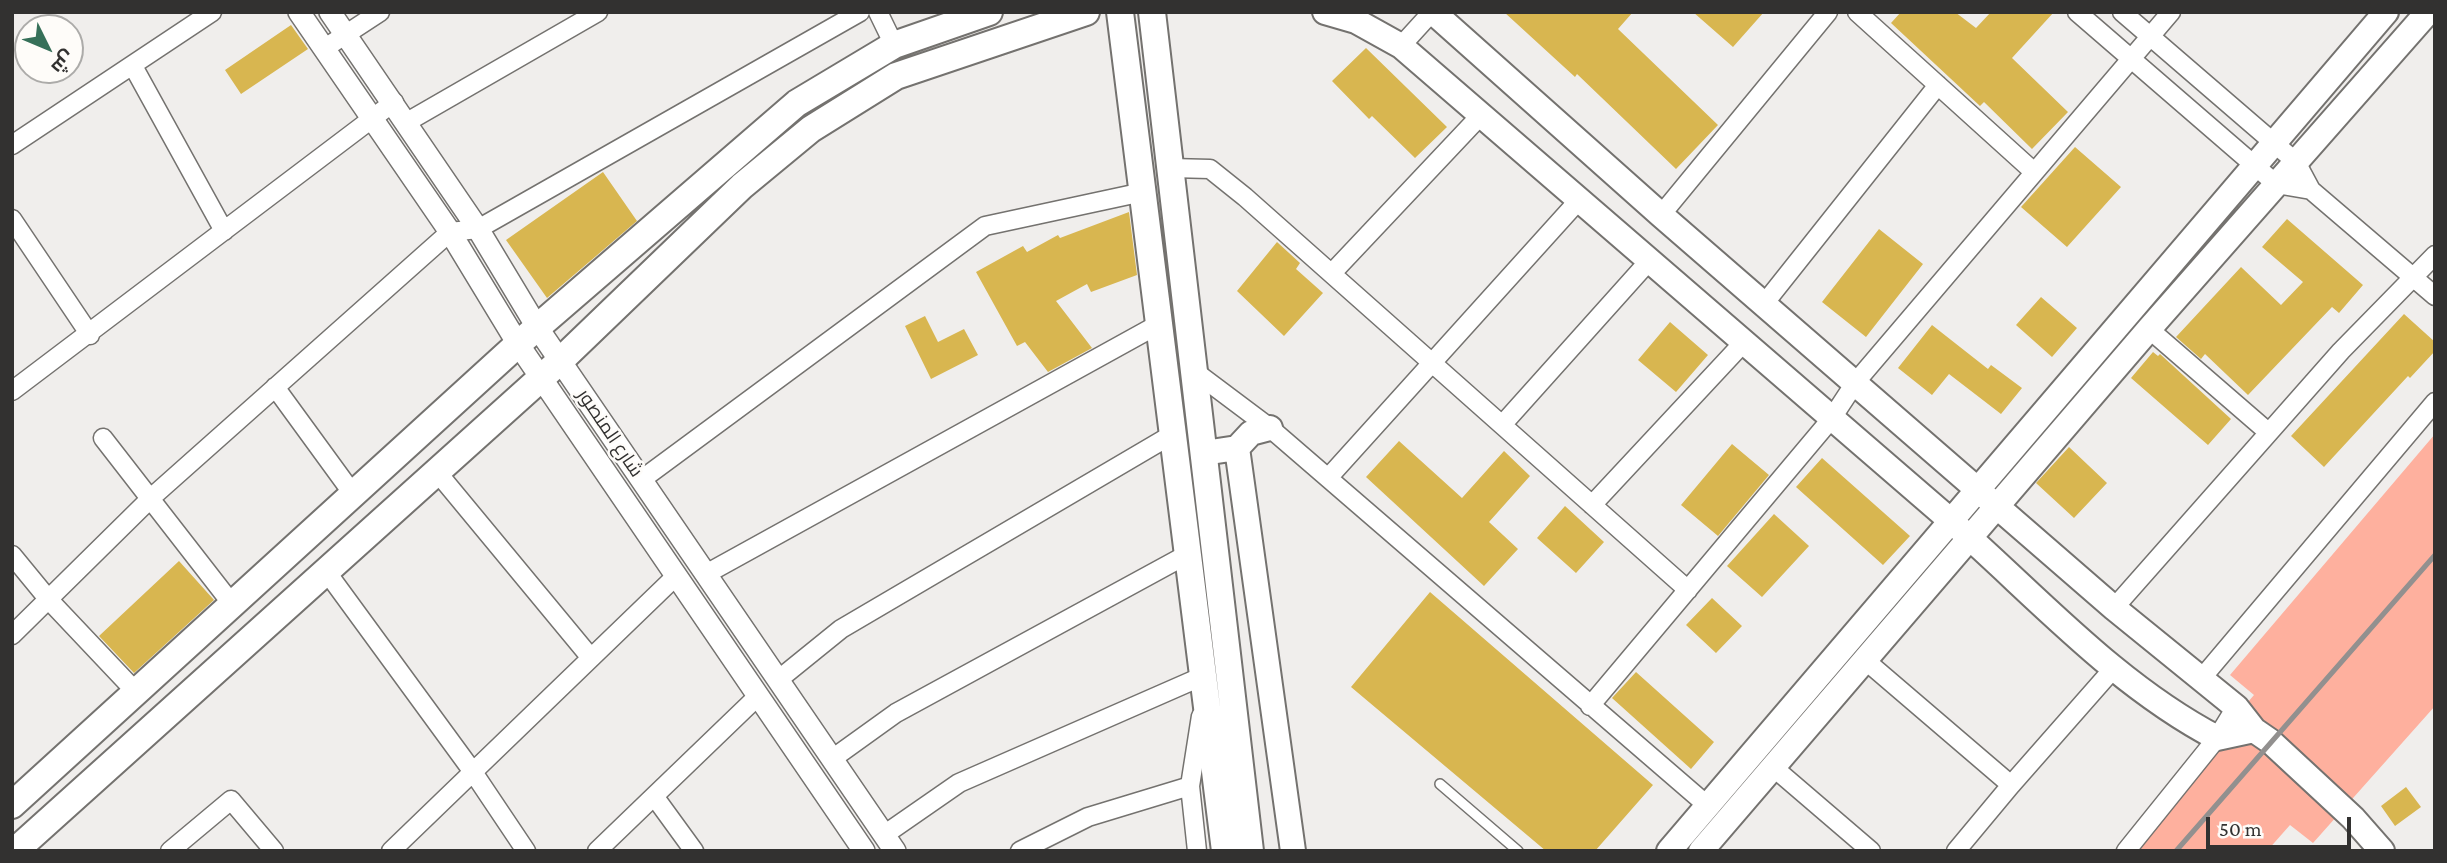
<!DOCTYPE html>
<meta charset="utf-8">
<style>
body{margin:0}
#map{position:relative;width:2447px;height:863px;overflow:hidden;background:#f0eeec;font-family:"Crimson Pro",Cairo,serif}
canvas{display:block}
.frame{position:absolute;inset:0;border:14px solid #323130;pointer-events:none}
.north{position:absolute;left:14px;top:14px;width:70px;height:70px;box-sizing:border-box;background:#fefcf9;border:2px solid #acaba9;border-radius:50%;rotate:133deg;font-size:19px;font-weight:700;line-height:28px;text-align:center;color:#323130}
.north::after{content:'';display:block;margin:auto;width:24px;height:32px;background:#367059;clip-path:polygon(50% 0,100% 100%,50% 72%,0 100%)}
.scale{position:absolute;left:2206px;top:817px;width:145px;height:32px;box-sizing:border-box;border:4px solid #323130;border-top:0;padding-left:9px;font-size:21px;line-height:24px;white-space:nowrap;color:#323130;-webkit-text-stroke:5px #fefcf9;paint-order:stroke}
</style>
<div id="map">
<canvas width="2447" height="863"></canvas>
<div class="frame"></div>
<div class="north">ش</div>
<div class="scale">50 m</div>
</div>
<script>
const g = document.querySelector('canvas').getContext('2d');
g.lineJoin = 'round';
function paint(path, color) { g.fillStyle = color; g.fill(path, 'evenodd'); }
function trace(path, color, width, dash) { g.strokeStyle = color; g.lineWidth = width; g.lineCap = dash ? 'butt' : 'round'; g.setLineDash(dash || []); g.stroke(path); }
function write(font, color, halo, rows, align = 'center') {
  g.font = font + ' "Crimson Pro",Cairo,serif'; g.lineWidth = 5; g.setLineDash([]); g.textBaseline = 'middle'; g.strokeStyle = halo; g.fillStyle = color; for (const [text, x, y, turn = 0] of rows) {
    g.save(); g.translate(x, y); g.rotate((+turn || 0) * Math.PI / 180); g.textAlign = isNaN(turn) ? turn : align; if (halo) g.strokeText(text, 0, 0); g.fillText(text, 0, 0); g.restore();
  }
}
paint(new Path2D(`
 M2435 434V706L2313 843 2290 825 2267 851H2119L2254 695 2230 675Z`), '#feb09e');
paint(new Path2D(`
 M1504 12H1633L1618 29 1718 125 1676 169 1577 74 1575 77Z
 M1693 12H1764L1733 47Z
 M1901 12H1955L1976 28 1991 12H2054L2012 58 2068 112 2032 149 1984 102 1980 106 1891 23Z
 M291 25 308 49 241 94 225 70Z
 M1366 48 1447 127 1415 158 1372 116 1369 119 1332 81Z
 M2075 147 2121 187 2067 247 2021 207Z
 M603 172 637 221 547 298 506 240Z
 M1129 212 1137 275 1091 292 1087 284 1056 301 1092 348 1048 372 1025 342 1017 346 976 272 1023 246 1027 252 1058 235 1060 238Z
 M2287 219 2363 285 2339 313 2332 307 2248 395 2205 354 2201 359 2176 337 2241 267 2281 305 2303 282 2262 247Z
 M1879 229 1923 264 1866 337 1822 302Z
 M1277 242 1300 263 1296 269 1323 293 1284 336 1237 291Z
 M2041 297 2077 328 2052 357 2016 325Z
 M2404 314 2435 342V351L2410 378 2408 376 2324 467 2291 436Z
 M925 316 938 342 964 329 978 355 931 379 905 326Z
 M1670 322 1708 355 1676 392 1638 360Z
 M1932 325 1988 369 1991 365 2022 388 2001 414 1949 374 1932 395 1898 368Z
 M2153 352 2158 356 2160 354 2231 419 2208 445 2131 378Z
 M1399 441 1462 498 1504 451 1530 476 1489 522 1518 549 1484 586 1366 477Z
 M1732 444 1769 475 1718 536 1681 505Z
 M2069 447 2107 483 2074 518 2036 483Z
 M1822 458 1910 536 1883 565 1796 487Z
 M1565 506 1604 542 1576 573 1537 538Z
 M1774 514 1809 546 1762 597 1727 566Z
 M179 561 214 600 134 673 99 636Z
 M1430 592 1653 785 1595 851H1546L1351 687Z
 M1712 598 1742 626 1716 653 1686 625Z
 M1636 672 1714 742 1691 769 1612 698Z
 M2406 787 2421 807 2395 826 2381 806Z`), '#d8b650');
const service = new Path2D(`
 M1440 784 1518 851`);
const minor = new Path2D(`
 M878 12 894 45
 M1857 12 2034 172
 M2077 12 2276 184 2311 190
 M2122 12 2296 162 2311 190 2435 296
 M1401 46 1432 12
 M325 48 380 12
 M133 66 224 231
 M407 122 598 12
 M12 145 212 12
 M1171 168 1210 169 1245 197 1688 590
 M1661 215 1828 12
 M12 219 90 335
 M1332 273 1481 115
 M1764 304 1938 85
 M2149 329 2268 432
 M1194 371 1270 428 1708 806
 M275 387 353 494
 M12 391 394 102
 M1502 425 1649 261
 M103 438 232 604
 M437 472 591 658
 M1328 478 1579 200
 M641 480 985 226 1143 192
 M1592 505 1744 342
 M12 555 49 600 136 692
 M326 571 473 772 526 851
 M706 574 1159 324
 M2114 608 2341 351 2435 255
 M12 635 152 497 450 232 478 229 860 12
 M1865 660 2011 785 1956 851
 M2201 679 2435 402
 M778 680 841 629 1173 434
 M1590 706 1832 418 1855 383 2171 12
 M832 759 896 713 1188 554
 M1773 767 1871 851
 M2011 785 2113 669
 M654 796 694 851
 M884 835 959 783 1203 676
 M170 851 231 800 274 851
 M391 851 676 576
 M597 851 758 696
 M1020 851 1088 817 1190 786
 M1197 851 1190 786 1201 716
 M2126 851 2217 738 2236 707`);
const tertiary = new Path2D(`
 M299 12 450 232 518 344 864 851
 M330 12 478 229 537 327 895 851`);
const secondary = new Path2D(`
 M1325 12 1356 21 1401 46C1582 202 1762 358 1943 514 2032 591 2112 683 2217 738L2254 730
 M1433 12 1661 215 2114 608 2236 707 2254 730 2270 741 2353 818 2382 851
 M1237 448 1293 851
 M1204 453 1237 448 1251 433 1270 428
 M1669 851 2386 12
 M1701 851 2149 329 2428 12`);
const primary = new Path2D(`
 M1120 12 1225 851
 M1152 12 1250 851
 M12 805 518 344 797 103 894 45 989 12
 M15 851 560 361 742 186 811 129 896 76 1086 12`);
trace(service, '#74726f', 12);
trace(minor, '#74726f', 21);
trace(tertiary, '#74726f', 24);
trace(secondary, '#74726f', 28);
trace(primary, '#74726f', 30);
trace(service, '#fff', 9);
trace(minor, '#fff', 18);
trace(tertiary, '#fff', 21);
trace(secondary, '#fff', 24);
trace(primary, '#fff', 26);
trace(new Path2D(`
 M2176 851 2435 555`), '#92908f', 5);
write('19px', '#323130', '#fefcf9', [
 ["شارع المنصور",610,433,56]
]);
</script>
